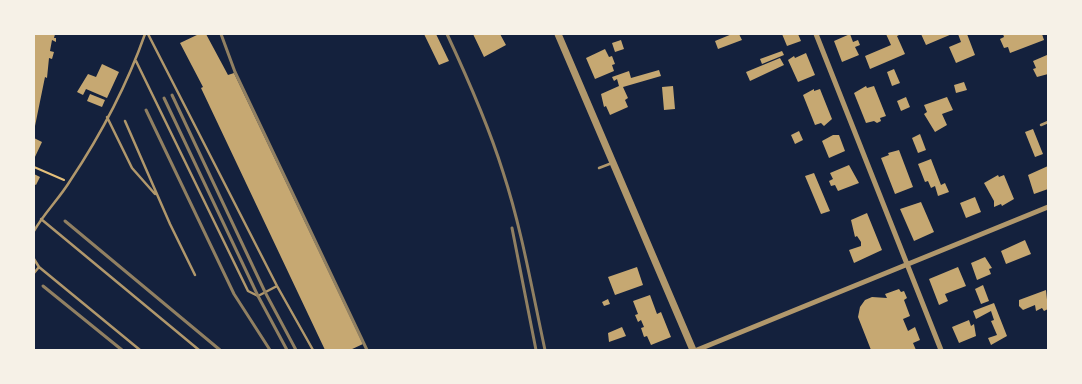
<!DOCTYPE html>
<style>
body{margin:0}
#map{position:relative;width:1082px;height:384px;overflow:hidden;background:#14213d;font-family:"PT Sans",sans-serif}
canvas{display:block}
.frame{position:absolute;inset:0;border:35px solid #f6f1e7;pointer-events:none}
</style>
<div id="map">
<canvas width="1082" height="384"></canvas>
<div class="frame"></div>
</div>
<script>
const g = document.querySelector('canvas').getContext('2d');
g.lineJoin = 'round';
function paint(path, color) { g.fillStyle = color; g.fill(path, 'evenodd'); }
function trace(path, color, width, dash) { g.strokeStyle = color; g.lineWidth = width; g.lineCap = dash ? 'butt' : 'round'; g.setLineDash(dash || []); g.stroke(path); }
paint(new Path2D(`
 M35 34H55L54 38H56V42L52 40 50 51 54 52 52 59 49 58 47 78 45 77 35 126Z
 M199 34H206L228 75 234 73 363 344 350 350H325L201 88 203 87 180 43Z
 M424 34H436L449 61 439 65Z
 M473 34H500L506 45 484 57Z
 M732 34H739L742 40 718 49 715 41Z
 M782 34H798L801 41 787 46Z
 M850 34 853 42 858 40 860 45 855 47 859 55 842 62 834 41Z
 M886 34H901L897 36 905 54 870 69 865 56 891 45Z
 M921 34H952L926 45Z
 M958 34H967L975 55 956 63 949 47 961 42Z
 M1003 34H1042L1044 40 1010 53 1008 47 1004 48 1000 39 1004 37Z
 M621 40 624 49 615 52 612 43Z
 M605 49 609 57 612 56 615 64 612 65 614 71 595 79 586 58Z
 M782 51 784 55 762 64 760 59Z
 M806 53 815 75 798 82 788 60 794 56 795 58Z
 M1047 55 1048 74 1037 77 1033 69 1036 68 1033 61Z
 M780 58 784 65 750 81 746 72Z
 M102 64 119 72 107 98 86 89 83 95 77 92 88 74 96 77Z
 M894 69 900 83 892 86 887 72Z
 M659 70 661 76 623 87 628 98 625 100 628 107 610 115 606 106 604 107 601 94 619 86 617 79 614 81 612 77 629 71 631 78Z
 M964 82 967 90 956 93 954 85Z
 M673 86 675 109 664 110 662 87Z
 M866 86 867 88 874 86 886 116 880 118 881 121 877 123 874 121 866 123 854 93Z
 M814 89V91L820 89 832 119 824 126 821 123 815 125 803 95Z
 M90 94 105 100 102 107 87 101Z
 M906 97 910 107 901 111 897 101Z
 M947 97 953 110 942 114 947 125 935 132 924 114 927 112 924 105Z
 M1033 129 1043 154 1035 157 1025 132Z
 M799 131 803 140 795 144 791 135Z
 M920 134 926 150 918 153 912 138Z
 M833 135H839L845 151 829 158 822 141Z
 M34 138 42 142 34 159Z
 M899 150 913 187 895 194 881 158 889 155 888 153Z
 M931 159 941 185 945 183 949 192 938 196 935 186 931 188 928 181 925 182 918 164Z
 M849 165 859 183 838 191 835 185 831 186 829 181 833 179 830 173Z
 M1048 166V189L1034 194 1028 175Z
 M814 173 830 211 821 214 805 176Z
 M34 174 40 177 36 185 34 184Z
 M998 175 999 177 1004 175 1014 199 1002 206 1001 204 994 207V201L984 183Z
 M975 197 981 212 966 218 960 203Z
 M921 202 934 232 914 241 900 209Z
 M867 213 882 250 854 263 849 250 861 246V242L857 236 855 237 851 220Z
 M1025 240 1031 254 1006 264 1001 251Z
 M985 257 992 268 989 269 991 274 977 280 971 263Z
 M637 267 643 285 615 295 608 277Z
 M958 267 966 286 945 294 948 301 939 305 929 279Z
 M983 285 989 301 981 304 975 289Z
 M899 289 901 292 904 291 907 298 904 300 910 316 903 319 908 331 915 327 920 340 913 343 916 350H871L858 317 860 307 865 300 872 297 887 298 885 294Z
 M1046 290 1048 309 1044 311 1042 308 1036 311 1035 305 1023 310 1019 306V300Z
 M650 295 657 314 661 312 671 337 651 345 647 336 644 337 641 328 644 327 641 320 638 322 635 315 638 314 633 301Z
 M608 299 610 304 604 306 602 302Z
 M994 303 1007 336 991 345 988 338 997 335 991 321 994 320 991 311 976 319 973 311Z
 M969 320 971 326 974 324 976 336 959 343 952 327Z
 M622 327 626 336 609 342 608 333Z`), '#c6a872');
trace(new Path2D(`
 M34 167 64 180`), '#e5c07b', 2);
trace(new Path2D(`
 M148 34 277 286 313 350
 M136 61 248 291 258 296 277 286
 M107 117 132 168 155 194
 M125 121 170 224 195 275
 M1041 125 1048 122
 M599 168 612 163
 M41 219 199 350
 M34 231C44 213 59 199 70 181 100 136 127 85 145 34
 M34 259 39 267 140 350
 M34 273 39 267`), '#b1986c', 2.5);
trace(new Path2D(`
 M816 34 941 350
 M697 350 1048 207`), '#b1986c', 5);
trace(new Path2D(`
 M558 34 693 350`), '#b1986c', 7);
trace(new Path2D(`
 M221 34 235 72 367 350
 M447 34C468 79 488 124 503 172 522 230 532 290 545 350
 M172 95 265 292 296 350
 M164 98 258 296 287 350
 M146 110 234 294 270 350
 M65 221 220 350
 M512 228 536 350
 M43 286 122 350`), '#918062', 3);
</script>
